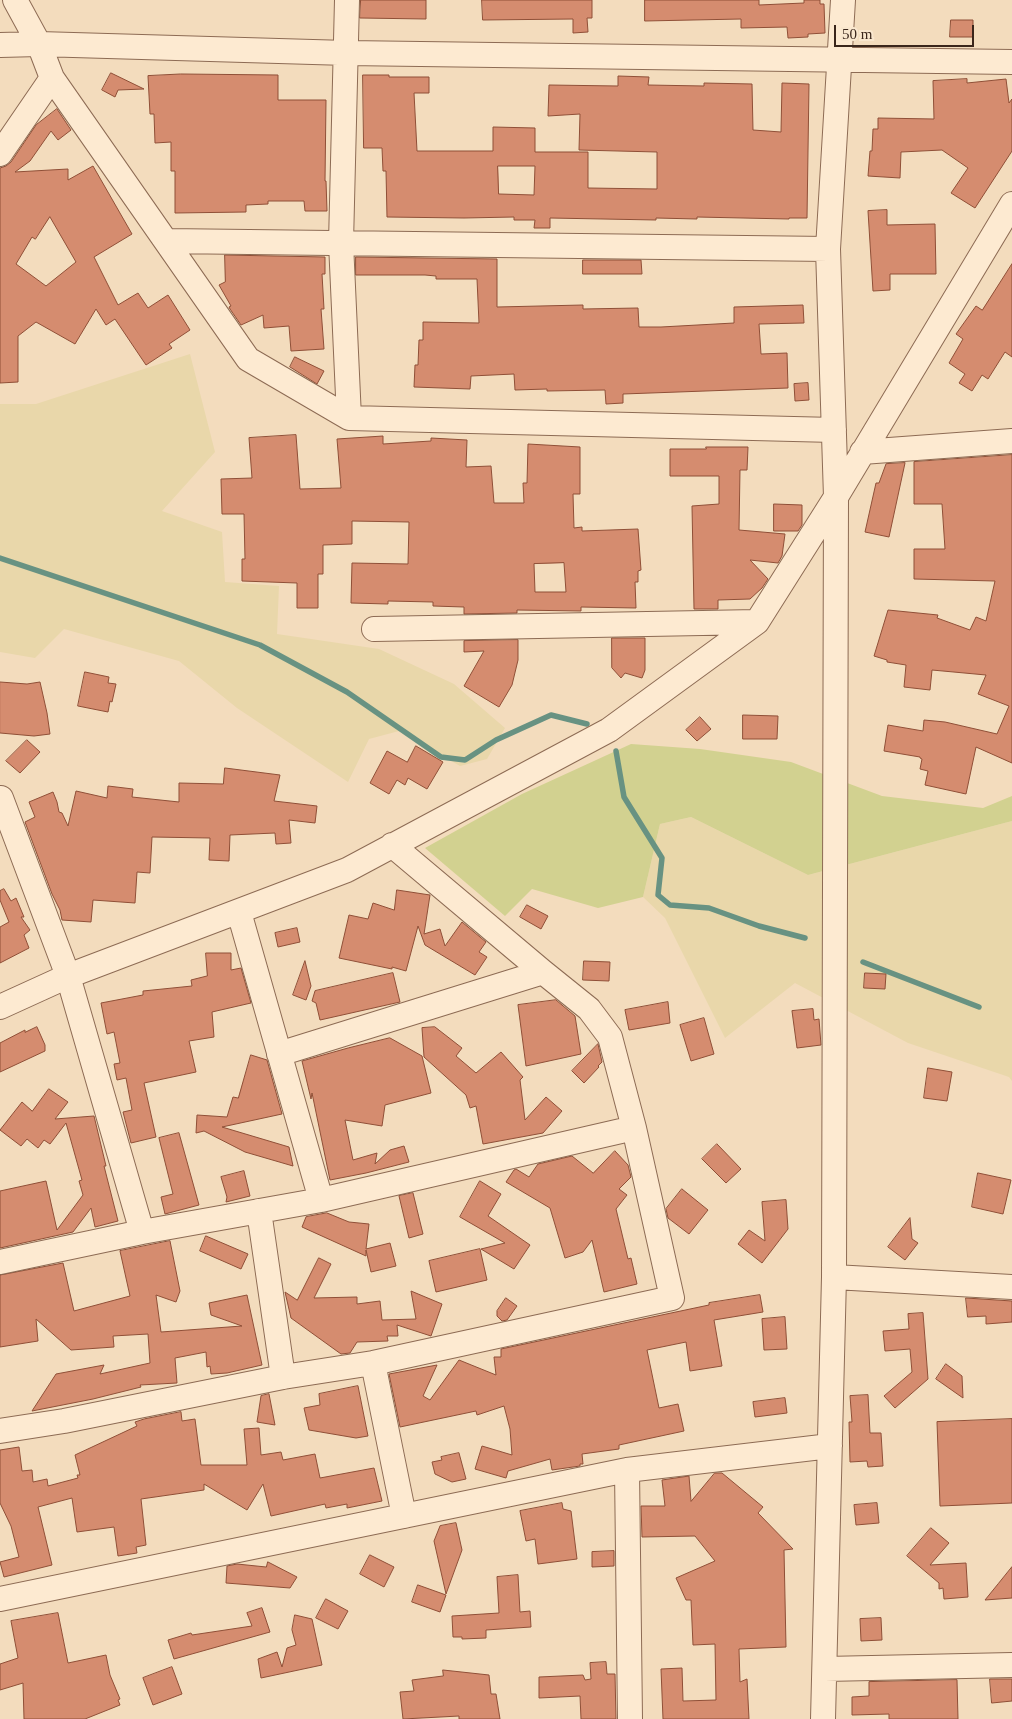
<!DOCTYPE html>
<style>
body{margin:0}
#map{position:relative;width:1012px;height:1719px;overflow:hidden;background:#f3dcbd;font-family:Georgia,serif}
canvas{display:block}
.scale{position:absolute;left:834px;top:25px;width:140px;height:22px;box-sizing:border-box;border:2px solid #3a261b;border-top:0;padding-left:6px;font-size:15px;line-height:18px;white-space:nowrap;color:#3a261b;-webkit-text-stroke:4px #f9e7ce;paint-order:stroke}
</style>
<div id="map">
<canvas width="1012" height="1719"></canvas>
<div class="scale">50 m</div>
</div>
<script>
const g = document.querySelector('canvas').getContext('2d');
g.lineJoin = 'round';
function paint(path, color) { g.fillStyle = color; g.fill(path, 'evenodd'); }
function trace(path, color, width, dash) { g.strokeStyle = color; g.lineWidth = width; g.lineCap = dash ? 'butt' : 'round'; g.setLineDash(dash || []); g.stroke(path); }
paint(new Path2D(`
 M190 354 215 452 162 511 222 532 225 582 279 586 277 634 379 649 454 684 505 728 487 759 460 766 399 731 369 739 348 782 237 708 179 661 64 629 35 658 0 652V404H36Z
 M691 817 808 875 1012 821V1081L1009 1077 908 1043 795 983 725 1038 665 918 643 897 660 824Z`), '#e9d7aa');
paint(new Path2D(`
 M631 744 700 749 791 762 882 796 983 808 1012 796V821L808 875 691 817 660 824 643 897 598 908 532 889 505 916 425 848 522 794Z`), '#d2d190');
trace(new Path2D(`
 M0 558 260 645 347 692 441 757 465 760 496 740 551 715 587 724
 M616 751 624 797 662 858 658 895 670 905 709 908 759 926 805 938
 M863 962 979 1007`), '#689282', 5.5);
const building = new Path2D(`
 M361 0H426V19L360 18Z
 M482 0H592V18H587L588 32 573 33V19L483 20Z
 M645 0H759V5L804 3V0H820V4H824L825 33 808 34V37L788 38 787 27 741 28V19L645 21Z
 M951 20H973V37H950Z
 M111 73 144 89 118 90 115 97 102 90Z
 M181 74 278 75V100H326L325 181H326L327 211H305L304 201H268V204L246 205V212L175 213V171H171V142L155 143 154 114H150L148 76Z
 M363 75H389V77H429V93H414L417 151H493V127L535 128V152H588V188L657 189V152L579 150 580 114 548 116 549 85 618 86V76L649 77 648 85 704 86V83L752 84 753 130 781 132 782 83 809 84 807 218H789V219L697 217V219L656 218V220L550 218V228H534L535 220H514V217L464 218 387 217 386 171H383L382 148H364ZM498 166H535L534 195 499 194Z
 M967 79V83L1006 79 1009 103 1012 99V151L975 208 951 193 968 168 942 150 901 152 900 178 868 176 870 151H872L873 129H878V118L934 119 933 81Z
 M57 109 71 130 58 140 51 131 30 161 15 172 68 169V180L93 166 132 234 94 257 118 305 138 293 148 308 168 295 190 330 169 344 172 348 146 365 115 319 106 325 96 309 75 344 36 322 18 336V382L0 383V168L6 166 11 162 36 125ZM50 217 76 262 46 286 16 264 32 237 35 239Z
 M887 210V225L935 224 936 274H890V290L873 291 868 211Z
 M225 255 325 257V274H322L324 309H321L324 349 291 351 289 326 264 328 263 315 241 325 230 309 229 307 231 306 219 285 225 282Z
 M356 257 497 259V307L583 305V309L638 308 639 327H661L734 323V307L803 305 804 323 759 324 761 354 787 353 788 388 623 394V403L606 404 605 390 547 391V389L515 390 514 374 471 376 470 389 414 387 415 365H418L419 340H423V322L479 323 477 279H436V276L425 275H356Z
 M583 260H641L642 274H583Z
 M1012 264V357L1005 352 988 379 982 375 972 391 959 383 965 374 949 363 963 339 956 334 976 306 982 310Z
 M295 357 324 371 317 384 290 367Z
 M808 383 809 400 795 401 794 384Z
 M296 435 300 489 341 488 337 439 383 436V444L431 441V438L467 440 466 467 491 466 494 503H524L523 483H527L528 444 580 447V494H573L574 528 582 527V531L638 529 641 570 638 571V582H635L636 608 581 607V611L517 610V613L464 614V607L433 606V602L388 601V604L351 603 352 563 408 564 409 522 352 521V544L323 545V574H318V608H297V583L242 581V559H245L244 514H222L221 479 252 478 249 438ZM564 563 566 592H535L534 564Z
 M706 447H748L747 470H740L739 530 785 534 782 556 778 563 750 560 768 579 762 588 750 599 718 600V609H694L692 506 719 504V476H670V449H706Z
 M1012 455V763L976 747 966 794 925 785 928 771 920 769 922 759 920 758V757L884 751 888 725 923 731 924 720 945 722 997 734 1009 706 978 694 986 675 932 670 930 690 904 687 906 665 887 662V660L874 656 888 610 938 615 937 618 970 630 976 617 986 621 995 581 914 579V549H945L942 504H914V462Z
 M905 463 889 537 865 532 876 483H879L886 464Z
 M774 504 802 505V525L798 531H774Z
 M612 638H645V670L642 678 625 673 621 678 612 668Z
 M518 640V660L512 685 499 707 464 686 484 651 464 652V641Z
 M85 672 109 677 108 683 116 684 112 702 110 701 108 712 78 706Z
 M0 682 27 684 40 682 47 713 50 734 34 736 0 733Z
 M743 715 778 716 777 739H743Z
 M700 717 711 729 697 741 686 730Z
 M27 740 40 752 20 773 6 761Z
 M416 746 443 762 427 789 408 778 405 785 397 780 389 794 370 783 387 751 407 762Z
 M225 768 280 775 274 801 317 806 315 823 289 820 291 843 276 844 275 833 230 835 229 861 209 860 210 838 152 837 150 873 137 872 135 903 93 900 91 922 62 920 60 910 52 894 25 822 35 817 29 802 53 792 57 802 59 812 62 813 68 826 76 791 107 798 108 786 133 789 132 797 179 802V783L223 784Z
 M4 889 11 901 16 898 24 917H21L30 930 24 935 29 948 0 963V927L9 922 0 900V891Z
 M397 890 430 895 424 934 440 929 445 946 462 922 486 942 479 952 487 957 475 975 425 945 418 926 406 971 392 967V969L339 958 349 915 368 919 373 903 394 910Z
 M527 905 548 916 541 929 520 917Z
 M297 928 300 942 278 947 275 933Z
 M206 953H231V970L241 968 251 1003 212 1012 214 1037 189 1041 196 1072 144 1083 156 1137 131 1143 123 1112 132 1110 126 1078 117 1080 114 1064 120 1063 114 1032 107 1034 101 1003 143 995V991L192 986 191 980 207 976Z
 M305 961 311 986 306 1000 293 995Z
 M584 961 610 962 609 981 583 980Z
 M393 973 400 1002 320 1020 316 1003 312 1001 315 991Z
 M865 973 886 974 885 989 864 988Z
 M556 1000 575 1016 581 1054 526 1066 518 1005Z
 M668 1002 670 1023 629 1030 625 1010Z
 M813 1009 814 1020 819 1019 821 1045 797 1048 792 1011Z
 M704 1018 714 1054 691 1061 680 1025Z
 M37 1027 45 1045V1051L0 1072V1043L25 1030V1032Z
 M435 1027 462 1048 456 1056 476 1073 501 1052 523 1077 520 1080 525 1120 546 1097 562 1111 543 1133 483 1144 476 1106 470 1108 466 1095 424 1057 422 1028Z
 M390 1038 422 1056 431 1093 385 1105 382 1126 345 1120 353 1160 377 1153 375 1164 390 1150 404 1146 409 1162 366 1173 330 1180 312 1093 311 1099 302 1061 348 1048Z
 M598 1044 602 1062 598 1066 599 1067 584 1083 572 1071Z
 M251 1055 267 1060 282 1114 222 1127 289 1147 293 1166 245 1152 204 1131 196 1133 197 1115 227 1117 233 1097 238 1098Z
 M928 1068 952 1072 947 1101 924 1098Z
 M49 1089 68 1102 55 1119 94 1116 106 1166H104L118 1221 95 1227 91 1208 73 1232 0 1248V1191L46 1181 57 1230 83 1195 79 1181 82 1180 66 1123 50 1144 44 1140 38 1148 27 1139 21 1146 0 1130 22 1102 32 1111Z
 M179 1133 199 1205 165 1214 161 1197 173 1194 159 1138Z
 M717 1144 741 1169 726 1183 702 1159Z
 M615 1151 628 1165 631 1177 619 1189 627 1195 616 1209 628 1259 631 1258 637 1284 604 1292 592 1240 583 1252 565 1258 550 1208 506 1182 514 1170 516 1169 529 1177 538 1164 572 1156 593 1173Z
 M244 1171 250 1196 226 1202 227 1197 221 1177Z
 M978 1173 1011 1180 1003 1214 972 1207Z
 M480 1181 501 1194 488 1216 530 1245 514 1269 481 1249 505 1243 460 1217Z
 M682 1189 708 1210 689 1234 668 1218 666 1209Z
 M413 1193 423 1234 409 1238 399 1196Z
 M786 1200 788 1229 762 1263 738 1244 749 1230 765 1241 762 1202Z
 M327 1213 349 1222 369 1224 366 1249 390 1243 396 1266 371 1272 366 1250V1256L302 1227 306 1217Z
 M910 1218 912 1239 918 1243 905 1260 888 1247Z
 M206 1236 248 1254 241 1269 200 1251Z
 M170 1241 180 1291 176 1302 156 1295 161 1332 242 1326 211 1315 209 1303 247 1295 262 1365 227 1373 211 1374 210 1366 207 1367 206 1352 175 1358 177 1383 140 1385 141 1387 93 1399 32 1411 56 1374 104 1365 100 1374 150 1363 148 1334 113 1336 114 1347 71 1350 36 1319 38 1341 0 1347V1275L63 1263 74 1311 130 1296 120 1251Z
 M480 1249 487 1280 436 1292 429 1261Z
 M319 1258 331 1264 314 1298 357 1297V1304L380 1301 382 1320 416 1319 411 1291 442 1304 431 1336 397 1325 398 1336H387L388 1341 357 1342 350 1353 341 1354 291 1318 285 1292 297 1300Z
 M760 1295 763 1312 714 1320 722 1366 690 1371 686 1342 647 1350 659 1408 678 1404 684 1431 619 1445V1449L582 1454 583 1464H580V1466L552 1470 550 1459 508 1471 506 1478 475 1469 482 1446 512 1455 510 1429 504 1406 477 1415 476 1411 400 1427 389 1374 437 1365 423 1396 430 1400 459 1360 496 1375 494 1357H501V1349L709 1305V1303Z
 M506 1298 517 1306 507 1320 502 1321 497 1316V1311Z
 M966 1298 1012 1301V1322L986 1324V1316L968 1317Z
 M923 1313 928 1379 895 1408 884 1396 912 1372 910 1349 885 1351 883 1331 909 1329 908 1314Z
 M785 1317 787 1349 764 1350 762 1319Z
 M946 1364 962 1376 963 1398 936 1379Z
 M358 1386 368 1436 356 1438 309 1430 304 1408 320 1405 319 1394Z
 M269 1394 275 1425 257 1422 261 1396Z
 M868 1395 870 1433H881L883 1466 868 1467 867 1461 850 1462 849 1422H852L850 1396Z
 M785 1398 787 1413 755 1417 753 1402Z
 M181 1412 182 1421 195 1419 201 1465H247L244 1429 259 1428 261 1455 281 1452 283 1460 315 1454 320 1478 374 1468 382 1501 347 1508V1504L326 1508 325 1504 271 1516 263 1484 247 1510 204 1484V1490L141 1499 146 1545 136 1547 137 1553 118 1556 114 1527 77 1532 72 1498 38 1507 52 1565 4 1577 0 1562 19 1557 11 1526 0 1503V1450L19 1447 22 1471 32 1470 33 1482 47 1479 48 1486 78 1478 77 1475H80L75 1455 137 1426 135 1422 144 1419Z
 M1012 1419V1503L940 1506 937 1422Z
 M459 1453 466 1479 452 1482 435 1474 432 1462 442 1460 441 1457Z
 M715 1473H722L763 1507 758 1513 793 1549 784 1550 786 1647 739 1649 740 1682 747 1679 749 1719H663L661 1669 682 1668 683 1701 716 1700 715 1644 693 1645 691 1600H686L676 1578 715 1561 695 1536 642 1537 641 1506H665L662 1480 689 1476 691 1501Z
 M562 1503 563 1509 571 1511 577 1559 538 1564 535 1539 526 1541 520 1511Z
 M877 1503 879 1523 856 1525 854 1505Z
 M456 1523 462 1550 446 1594 434 1541 440 1526Z
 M931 1528 949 1543 930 1565 966 1563 968 1597 944 1599 943 1588 939 1589V1583L907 1556Z
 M614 1551V1566L592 1567V1552Z
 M370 1555 394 1567 384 1587 360 1574Z
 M268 1562 297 1577 290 1588 226 1583 227 1566 237 1564 266 1567Z
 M1012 1567V1598L985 1600 998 1584Z
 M518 1575 520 1612 530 1611 531 1627 486 1630V1638L462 1639V1637H453L452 1616 499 1613 497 1577Z
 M418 1585 446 1595 440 1612 412 1602Z
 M326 1599 348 1611 338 1629 316 1618Z
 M262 1608 270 1632 174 1659 168 1640 191 1633 192 1635 252 1626 247 1613Z
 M58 1613 68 1663 106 1655 110 1675 120 1699 118 1700 120 1705 85 1719H24L23 1683 0 1690V1664L18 1658 11 1621Z
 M295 1615 312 1619 322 1665 261 1678 258 1659 277 1652 282 1667 287 1648 296 1645 292 1630Z
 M881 1618 882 1640 861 1641 860 1619Z
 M606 1662 607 1674H615L616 1719H581L580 1696 539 1698V1677L583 1675 585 1680 591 1679 590 1663Z
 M172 1667 182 1694 153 1705 143 1678Z
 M443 1670 489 1675 491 1694H496L500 1719H459V1716L403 1719 400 1692 414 1691 412 1680 443 1676Z
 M990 1679H1012V1701L992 1703Z
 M957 1680 958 1719H889V1714L852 1715V1697L869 1696V1682Z`);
paint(building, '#d58c6f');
trace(building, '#8f4f37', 1);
const minor = new Path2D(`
 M15 0 39 44 52 78 248 359 349 418 834 430
 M347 0 341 243 349 418
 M0 45 39 44 347 53 1012 62
 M0 154 52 78
 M166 241 828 249
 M862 452 1012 441
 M374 629 757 622
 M0 799 1 798 68 976 142 1232
 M239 912 321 1200
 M0 1007 68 976 347 870 609 730 757 622 836 497 1012 204
 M279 1054 543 972
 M259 1211 283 1377
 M0 1262 142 1232 321 1200 634 1128
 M834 1277 1012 1287
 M373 1363 404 1516
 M0 1431 64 1421 283 1377 373 1363 672 1298 634 1128 610 1037 589 1009 543 972 392 845
 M627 1470 630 1719
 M0 1599 627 1470 830 1446
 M825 1669 1012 1665
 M823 1719 834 1277 836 497 828 249 843 0`);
trace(minor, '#8d6b54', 26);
trace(minor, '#fdead1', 24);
</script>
